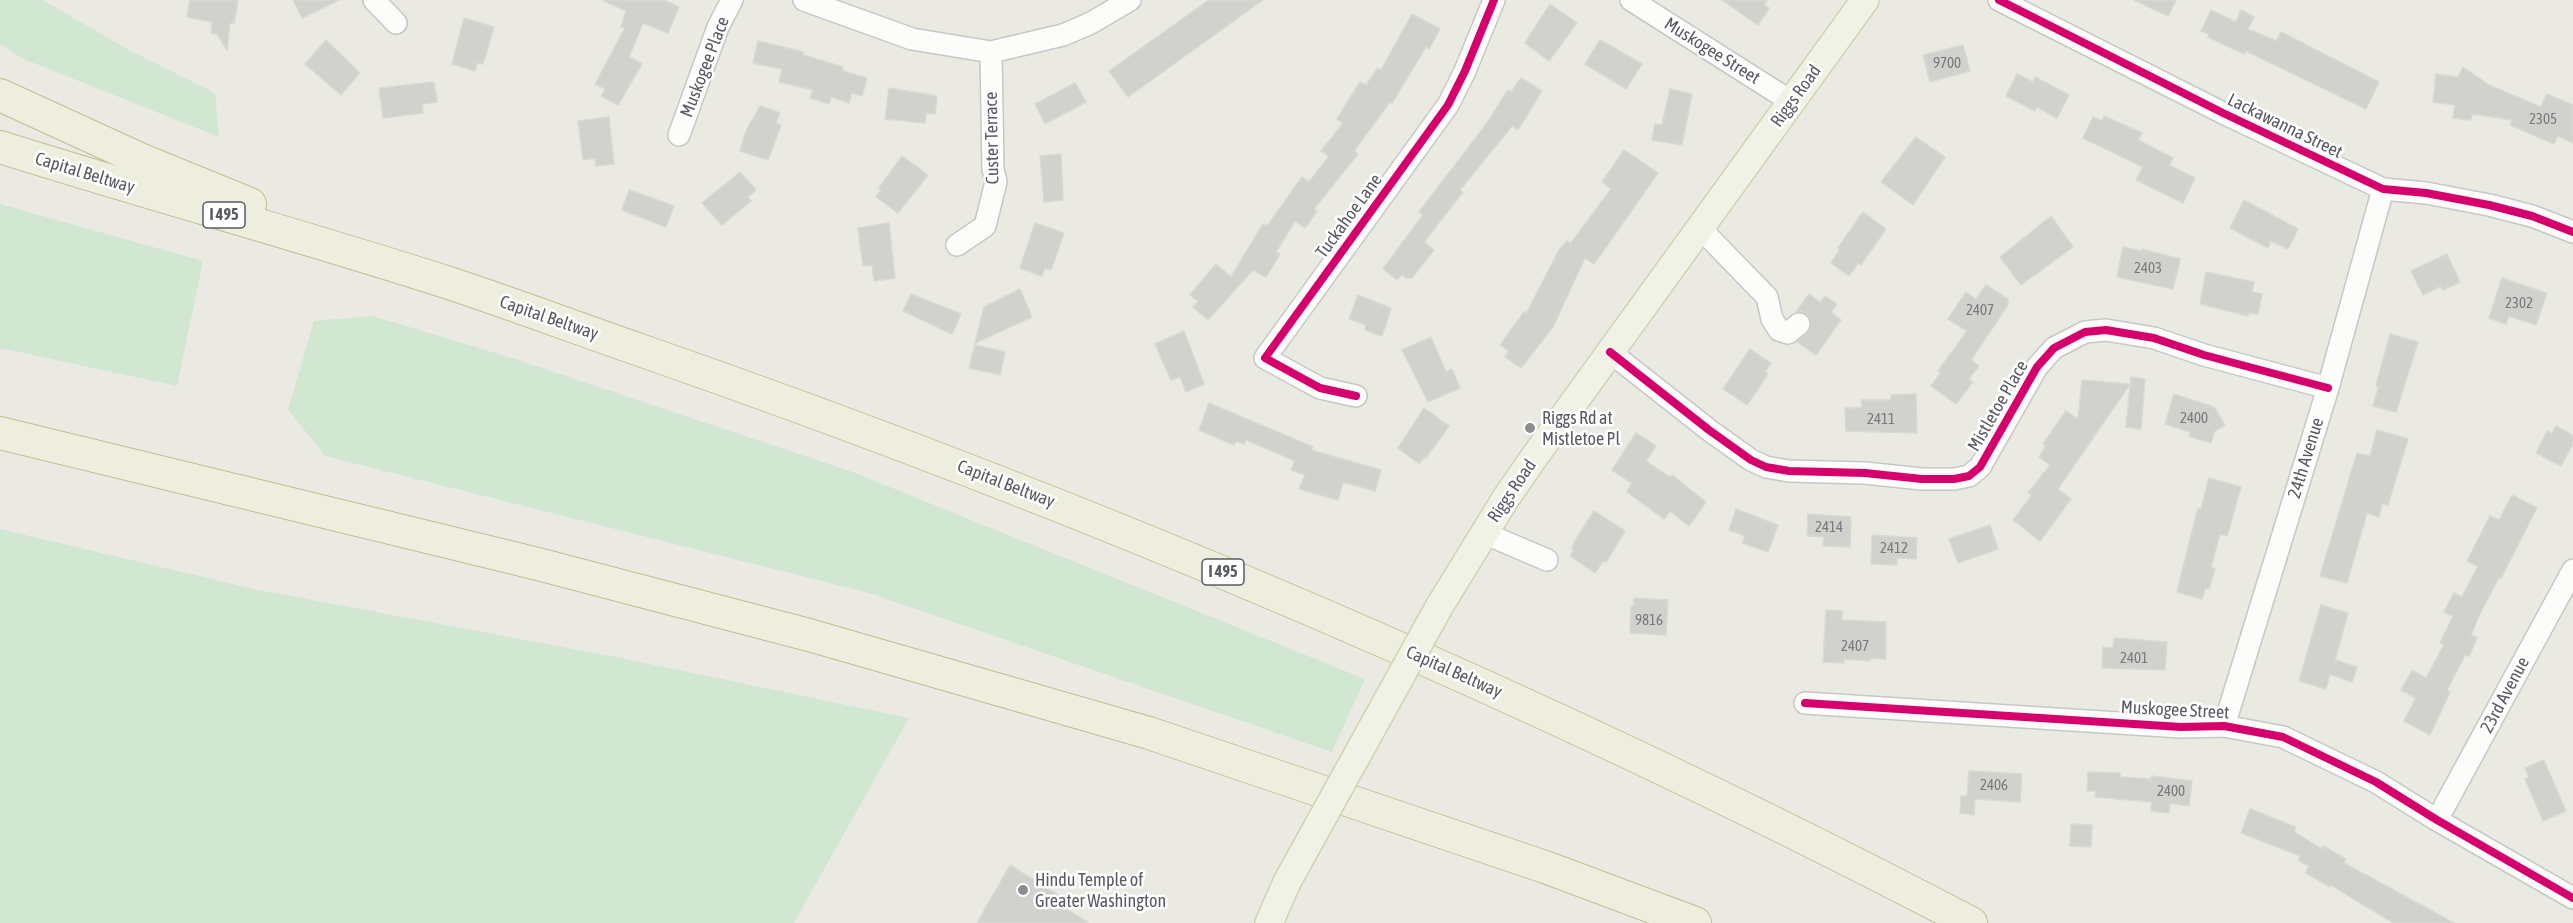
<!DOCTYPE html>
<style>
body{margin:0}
canvas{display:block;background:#eaeae3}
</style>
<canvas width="2573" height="923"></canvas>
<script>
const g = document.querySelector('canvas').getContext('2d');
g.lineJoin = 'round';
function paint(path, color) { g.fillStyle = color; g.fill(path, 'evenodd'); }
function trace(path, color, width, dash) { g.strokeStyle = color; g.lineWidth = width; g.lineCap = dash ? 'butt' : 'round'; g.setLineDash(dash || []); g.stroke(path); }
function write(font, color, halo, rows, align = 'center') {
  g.font = font + ' "Asap Condensed",sans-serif'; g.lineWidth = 5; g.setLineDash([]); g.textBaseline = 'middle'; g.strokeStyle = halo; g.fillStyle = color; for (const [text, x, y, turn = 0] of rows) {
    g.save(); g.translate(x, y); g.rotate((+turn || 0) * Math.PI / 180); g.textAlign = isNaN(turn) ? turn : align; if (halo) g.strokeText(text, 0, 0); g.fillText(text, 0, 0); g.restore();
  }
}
paint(new Path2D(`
 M0 0H43L127 49 215 93 219 137 21 58 0 44Z
 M0 204 203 261 177 386 0 348Z
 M373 316 512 358 850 471 1365 679 1332 752 869 593 325 456 288 409 314 321Z
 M0 529 254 589 621 658 909 718 794 923H0Z`), '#d1e7d2');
const building = new Path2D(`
 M190 0H238L234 23H230L227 50 217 34 211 33 212 22 187 17Z
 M293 0H339L302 18Z
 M602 0H664L679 7 668 33 643 23 629 57 642 64 618 105 601 96 605 89 595 84 625 28 621 27 626 11Z
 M1209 0H1263L1128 97 1109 71Z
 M1722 0H1767L1764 5 1769 8 1758 25Z
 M2134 0H2176L2168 16Z
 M1550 4 1577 23 1549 61 1525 43Z
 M2211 10 2236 22 2241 10 2254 17 2248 29 2276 41 2281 32 2379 82 2366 109 2246 51 2244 54 2208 37 2209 34 2201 31Z
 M1412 14 1440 29 1429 49 1426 47 1392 103 1390 102 1354 151 1358 154 1314 209 1317 211 1305 228 1295 221 1276 252 1280 254 1266 277 1253 270 1208 320 1193 307 1198 301 1190 295 1216 264 1231 277 1263 224 1267 226 1302 177 1309 182 1329 156 1321 151 1343 123 1337 119 1360 82 1366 85 1378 68 1381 70Z
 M464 18 494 27 483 64 477 63 475 71 452 64Z
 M326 40 360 73 341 95 305 64Z
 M1600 40 1642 64 1626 89 1585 64Z
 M758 41 792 49 803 52V55L843 67 842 71 867 78 862 96 852 93 849 103 831 97 829 104 810 98 813 90 779 82 782 69 753 63Z
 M1963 45 1970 71 1930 82 1923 55Z
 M2463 67 2489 85 2541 107 2547 94 2573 105V143L2558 136 2554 144 2510 125 2512 120 2472 114 2471 120 2453 118 2455 105 2433 102 2436 74 2458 77Z
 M2017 74 2033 82 2035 77 2069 95 2057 118 2037 107 2035 111 2006 96Z
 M1521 78 1542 91 1518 130 1512 126 1460 190 1463 192 1424 242 1434 250 1412 278H1406L1402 274 1397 280 1383 269 1423 215 1419 212 1487 123 1508 90 1511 92Z
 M434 82 437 102 422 104 423 113 383 118 379 88Z
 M1075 83 1086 102 1045 124 1035 104Z
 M889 88 937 96 935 114 926 113 925 123 885 119Z
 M1670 89 1692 94 1682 145 1652 140 1655 124 1662 125Z
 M760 106 780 113 776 123 781 125 768 160 740 151 746 131Z
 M2104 116 2142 133 2138 140 2173 158 2169 165 2195 178 2183 203 2136 180 2143 167 2083 138 2093 117 2102 121Z
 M609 117 614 164 596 166 595 158 583 160 578 121Z
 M1916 137 1945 157 1913 205 1881 182Z
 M1624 150 1658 173 1594 264 1585 258 1553 327 1521 368 1505 357 1509 351 1500 345 1524 312 1526 314 1559 250 1567 241 1571 243 1611 189 1602 182Z
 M1061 154 1063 200 1044 202 1040 156Z
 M902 156 928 175 898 213 876 197 881 190 879 188Z
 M740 172 756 190 748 197 751 201 722 225 702 203Z
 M629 190 674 206 666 227 622 210Z
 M2244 200 2298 229 2288 249 2271 241 2268 248 2230 228Z
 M1863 212 1886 229 1861 265 1858 263 1849 276 1831 263 1840 250 1838 248Z
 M2051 216 2073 247 2021 285 2000 257Z
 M889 223 895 278 874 281 872 265 863 266 858 228Z
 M1035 223 1064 233 1051 270 1045 268 1042 276 1020 268Z
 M2123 247 2142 251V249L2180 259 2173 289 2117 277Z
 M2447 254 2460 282 2443 290 2441 286 2423 295 2411 271Z
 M2206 272 2254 282 2252 292 2262 294 2258 314 2248 313V316L2200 304Z
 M2502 278 2547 293 2536 325 2509 316 2506 324 2489 318Z
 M1986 285 2008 299V305L1971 360 1979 366 1969 379 1973 382 1956 404 1931 386 1941 372 1938 371 1967 331 1948 319 1966 292 1976 299Z
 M1020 289 1032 317 975 343 984 307Z
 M911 294 961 314 952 334 903 311Z
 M1809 294 1820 302 1825 296 1837 304 1831 312 1841 320 1816 355 1797 342 1811 328 1808 316 1803 312H1796Z
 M1358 295 1391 308 1382 336 1365 330 1366 325 1349 319Z
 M1184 331 1204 384 1186 392 1180 377 1171 380 1155 344Z
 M2390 334 2418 342 2396 412 2373 406 2379 386H2376Z
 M1431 337 1446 372 1452 369 1460 388 1428 402 1402 350Z
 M975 345 1005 352 1000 375 969 368Z
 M1750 349 1771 363 1765 372 1768 374 1747 405 1723 389Z
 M2131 377 2145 379 2141 429 2126 427Z
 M2082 380 2130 384 2058 489 2071 499 2040 541 2013 520 2032 495 2028 493 2050 465 2039 457 2046 446 2043 444 2066 411 2078 419Z
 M1916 394 1917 433 1846 431 1845 408H1862L1861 400H1891V395Z
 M2174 394 2214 407 2225 425 2215 431 2211 443 2189 436 2190 432 2165 424Z
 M1209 403 1313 447 1311 450 1381 470 1375 491 1343 482 1338 500 1299 489 1305 475 1291 470 1295 461 1246 440 1244 444 1236 441 1234 445 1199 430Z
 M1424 408 1449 426 1426 458 1424 457 1419 464 1398 448Z
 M2556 426 2573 435V444L2561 466 2536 453 2547 431 2552 434Z
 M2377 430 2408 439 2388 505 2382 504 2379 517 2367 513 2347 583 2320 576 2357 453 2370 456Z
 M1636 433 1656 446 1646 461 1670 477 1672 475 1706 502 1689 526 1670 511 1664 519 1627 492 1632 483 1612 470Z
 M2209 478 2241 487 2227 536 2220 534 2211 567 2215 569 2209 589 2205 588 2202 599 2177 592 2198 508 2201 509Z
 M2512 495 2537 508 2501 578 2499 577 2479 616 2471 635 2477 638 2469 656 2465 655 2447 690 2450 692 2430 735 2404 721 2416 698 2401 690 2412 670 2426 678 2444 645 2440 643 2453 616 2444 612 2454 593 2462 597 2478 566 2467 561 2490 516 2499 520Z
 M1736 509 1778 525 1768 552 1742 543 1745 536 1729 530Z
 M1594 511 1625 531 1606 562 1603 561 1595 573 1570 556 1574 550 1572 548 1574 542Z
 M1808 514 1851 517 1850 547 1823 546 1824 537 1807 536Z
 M1990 525 1998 549 1958 563 1949 539Z
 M1872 535 1917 538 1916 559 1897 558V565L1871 564Z
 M1634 598 1668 600 1666 635 1630 633 1631 606H1634Z
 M2321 605 2348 613 2335 660 2357 667 2352 682 2330 674 2326 689 2299 681Z
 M1826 610 1842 611V620L1886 622V659L1870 658V661L1844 659V663L1823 662Z
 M2114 638 2167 642 2165 670 2102 668 2103 647 2113 648Z
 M2544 760 2566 811 2543 821 2525 779 2529 777 2525 768Z
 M1969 771 2022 774 2020 802 1975 799 1974 815 1960 813 1961 796H1967Z
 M2088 772 2120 773V777L2151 779 2152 776 2192 781 2189 806 2170 803 2169 813 2151 811 2152 802 2095 797 2096 791H2087Z
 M2250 809 2296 827 2294 832 2322 849 2323 846 2346 859 2344 863 2454 923H2393L2331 885 2330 887 2306 873 2309 866 2298 860 2300 856 2241 833Z
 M2071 824 2092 825 2091 847 2070 846Z
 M1010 865 1060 896 1058 904 1089 923H977Z`);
paint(building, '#d1d1cd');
trace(building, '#d9d9d2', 1.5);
const minor = new Path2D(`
 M374 0 396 23
 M804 0 912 39 991 52 1063 35 1091 23 1130 0
 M1631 0 1792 102
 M1999 0 2223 113 2383 189 2426 193 2489 205 2532 216 2573 232
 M679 135 718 27 732 0
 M1700 228 1767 297 1772 319 1779 330 1788 333 1799 324
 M957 245 985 226 996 182 993 169 991 52
 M1610 352 1709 430 1751 460 1766 467 1789 471 1865 473 1922 479H1954L1969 476 1980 467 2037 367 2054 348 2085 332 2106 330 2154 338 2204 355 2328 388
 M1356 396 1320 388 1265 358 1448 105 1465 71 1494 0
 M1484 533 1547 560
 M1805 703 2181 727 2224 726 2283 737 2376 782 2437 820 2573 898
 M2224 726 2328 388 2383 189
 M2437 820 2573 570`);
const major = new Path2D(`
 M1439 607 1506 498 1535 456 1865 0
 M1269 923 1287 882`);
const highway = new Path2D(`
 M0 95 142 160 250 204
 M0 147C149 194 300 235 449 283 513 304 576 328 640 350 1097 509 1543 699 1971 923
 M0 433 534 563 809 635 1149 733 1545 867 1695 923`);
trace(minor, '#c7c7c6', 24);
trace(major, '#d2d1b0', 30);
trace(highway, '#c1bd90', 34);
trace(minor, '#fcfcfb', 21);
trace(major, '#f1f2e6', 27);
trace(highway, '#eeeedf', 32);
const majorBridge = new Path2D(`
 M1287 882 1439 607`);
trace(majorBridge, '#d2d1b0', 30, []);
trace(majorBridge, '#f1f2e6', 27);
trace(new Path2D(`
 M1999 0 2223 113 2383 189 2426 193 2489 205 2532 216 2573 232
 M1610 352 1709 430 1751 460 1766 467 1789 471 1865 473 1922 479H1954L1969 476 1980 467 2037 367 2054 348 2085 332 2106 330 2154 338 2204 355 2328 388
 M1356 396 1320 388 1265 358 1448 105 1465 71 1494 0
 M1805 703 2181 727 2224 726 2283 737 2376 782 2437 820 2573 898`), '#d6006c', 8);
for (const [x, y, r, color] of [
 [1530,428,6,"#8c8d8f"],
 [1023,890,6,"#8c8d8f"]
]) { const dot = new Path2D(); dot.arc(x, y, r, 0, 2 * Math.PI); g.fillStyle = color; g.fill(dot); trace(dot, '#fff', 2); }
write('15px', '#787a7e', null, [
 ["9700",1947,63],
 ["2305",2543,119],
 ["2403",2148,268],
 ["2302",2519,303],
 ["2407",1980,310],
 ["2400",2194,418],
 ["2411",1881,419],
 ["2414",1829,527],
 ["2412",1894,548],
 ["9816",1649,620],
 ["2407",1855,646],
 ["2401",2134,658],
 ["2406",1994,785],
 ["2400",2171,791]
]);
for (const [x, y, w] of [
 [224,215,42],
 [1223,572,42]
]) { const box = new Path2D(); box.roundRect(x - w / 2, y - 13, w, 26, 4.5); g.fillStyle = '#fff'; g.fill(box); trace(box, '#595b62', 1.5); }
write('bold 16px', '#595b62', null, [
 ["I 495",224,215],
 ["I 495",1223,572]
]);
write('18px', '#595b62', '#fff', [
 ["Muskogee Street",1712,51,32],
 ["Muskogee Place",705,67,-69],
 ["Riggs Road",1796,96,-54],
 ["Lackawanna Street",2285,126,26],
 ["Custer Terrace",992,138,-91],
 ["Capital Beltway",85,173,17],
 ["Tuckahoe Lane",1349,216,-54],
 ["Capital Beltway",549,318,19],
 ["Mistletoe Place",1998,406,-60],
 ["24th Avenue",2306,458,-73],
 ["Capital Beltway",1006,484,21],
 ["Riggs Road",1512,491,-56],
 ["Capital Beltway",1454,672,24],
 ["23rd Avenue",2505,695,-62],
 ["Muskogee Street",2175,710,3]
]);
write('18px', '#595b62', '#fff', [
 ["Riggs Rd at",1542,418],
 ["Mistletoe Pl",1542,439],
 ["Hindu Temple of",1035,880],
 ["Greater Washington",1035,901]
], 'left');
</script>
